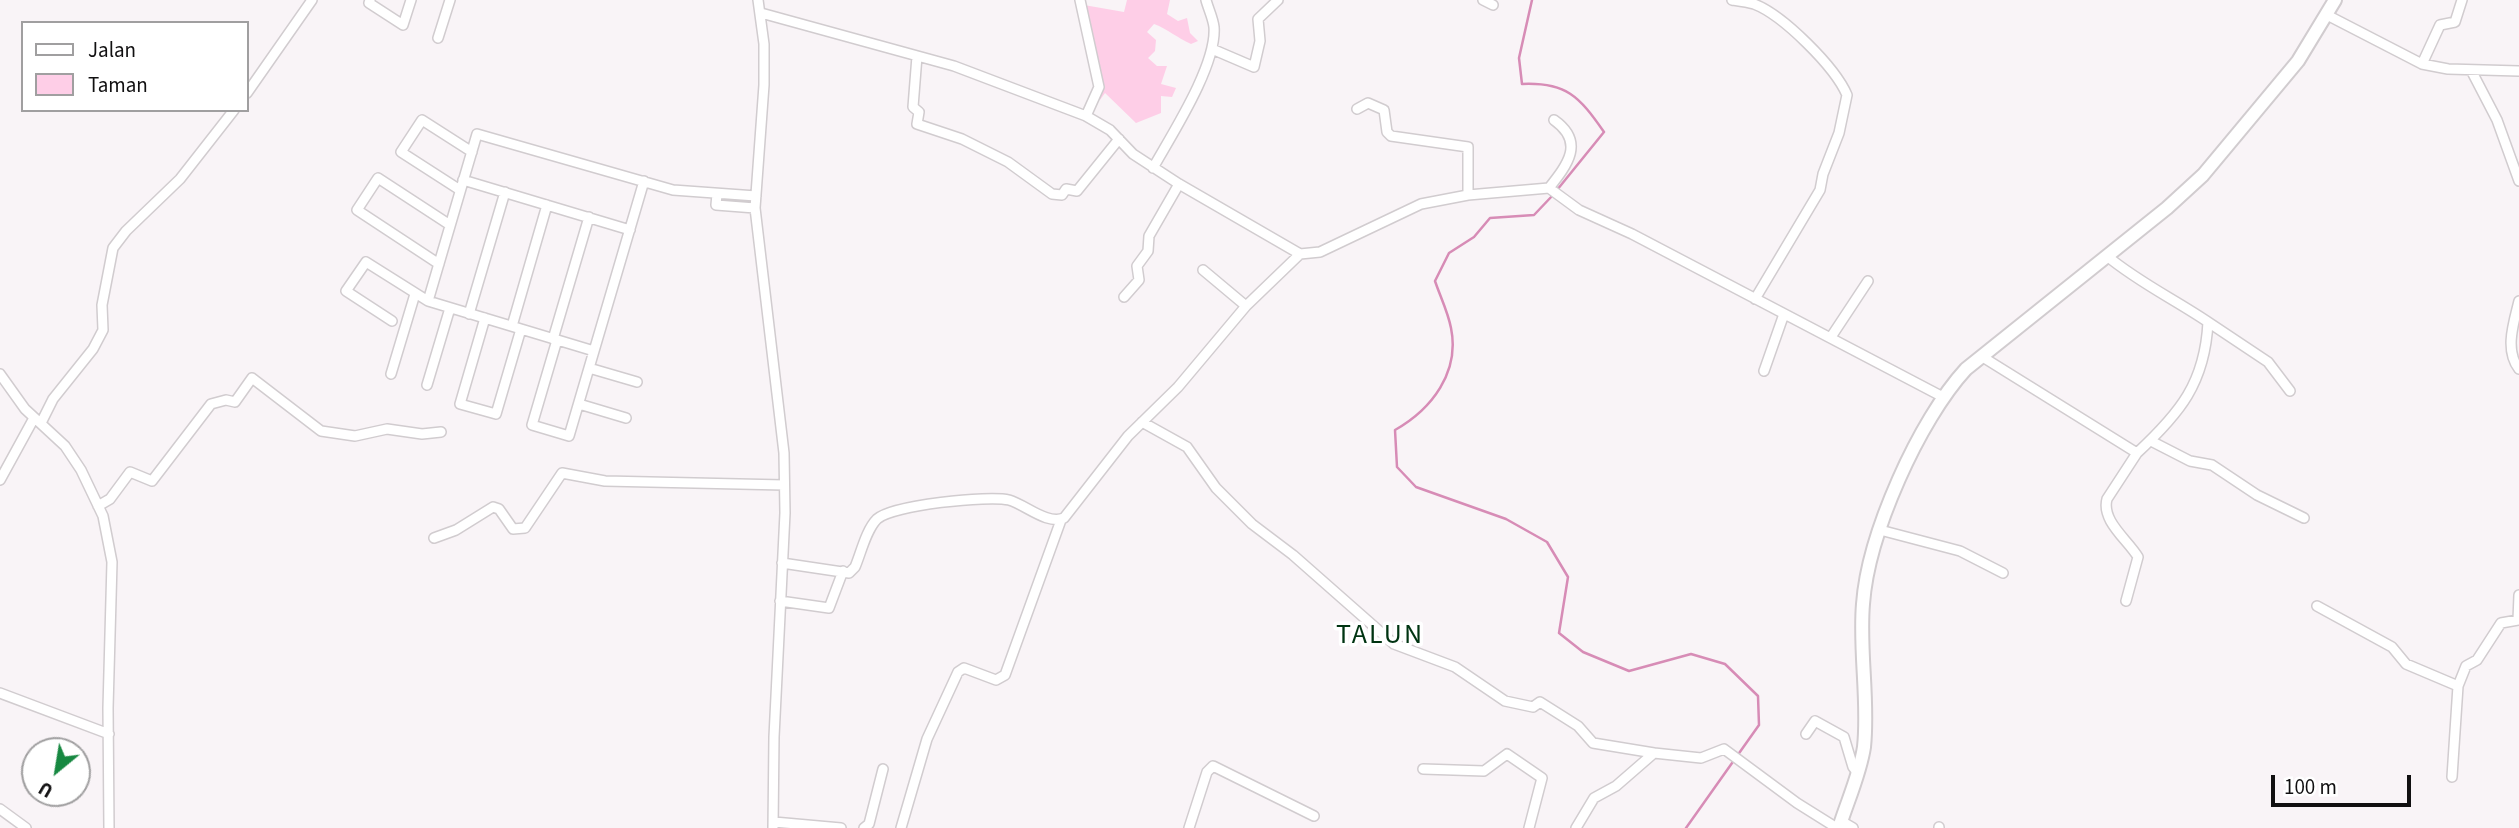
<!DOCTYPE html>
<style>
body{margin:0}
#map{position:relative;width:2519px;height:828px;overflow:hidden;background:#f9f4f7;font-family:"Source Sans 3",sans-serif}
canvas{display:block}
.legend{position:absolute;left:21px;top:21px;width:228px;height:91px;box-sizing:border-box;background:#fff;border:2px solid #a09fa0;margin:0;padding:9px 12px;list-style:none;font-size:21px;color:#111011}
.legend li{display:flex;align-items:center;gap:14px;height:35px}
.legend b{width:35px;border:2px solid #a09fa0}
.north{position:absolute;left:21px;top:737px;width:70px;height:70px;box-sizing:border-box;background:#fff;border:2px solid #a09fa0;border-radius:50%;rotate:210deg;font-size:19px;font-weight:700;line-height:28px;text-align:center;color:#111011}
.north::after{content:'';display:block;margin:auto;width:24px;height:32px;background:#178841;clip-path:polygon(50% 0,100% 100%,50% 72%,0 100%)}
.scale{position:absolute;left:2271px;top:775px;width:140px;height:32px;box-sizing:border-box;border:4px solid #111011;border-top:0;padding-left:9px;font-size:21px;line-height:24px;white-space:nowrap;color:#111011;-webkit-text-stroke:5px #fff;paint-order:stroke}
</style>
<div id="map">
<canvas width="2519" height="828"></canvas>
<ul class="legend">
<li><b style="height:9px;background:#fff"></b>Jalan</li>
<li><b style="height:19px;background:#fecee7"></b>Taman</li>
</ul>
<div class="north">U</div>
<div class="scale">100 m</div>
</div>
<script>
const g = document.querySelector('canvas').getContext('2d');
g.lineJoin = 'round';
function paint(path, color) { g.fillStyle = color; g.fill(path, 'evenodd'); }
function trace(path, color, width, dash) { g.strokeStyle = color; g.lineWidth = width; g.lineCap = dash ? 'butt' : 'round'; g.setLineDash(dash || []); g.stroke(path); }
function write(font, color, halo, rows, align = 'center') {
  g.font = font + ' "Source Sans 3",sans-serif'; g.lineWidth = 7; g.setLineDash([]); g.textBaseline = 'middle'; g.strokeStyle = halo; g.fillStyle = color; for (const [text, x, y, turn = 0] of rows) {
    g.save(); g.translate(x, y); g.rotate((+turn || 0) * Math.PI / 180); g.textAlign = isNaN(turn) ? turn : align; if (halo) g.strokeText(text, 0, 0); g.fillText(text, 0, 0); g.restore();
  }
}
paint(new Path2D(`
 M1127 0H1170L1167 14 1178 21 1187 18 1190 33 1198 41 1191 44C1177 38 1168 29 1154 24L1147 32 1156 40 1155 51 1148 58 1157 66H1167L1161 84 1176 88 1172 97 1161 96V113L1136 123 1105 93 1100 100 1084 5 1124 12Z`), '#fecee7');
trace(new Path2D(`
 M1532 0 1519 58 1522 84C1566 82 1579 96 1604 132L1557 190
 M1553 195 1534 215 1490 218 1474 237 1449 253 1435 281C1440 296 1448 312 1451 328 1460 372 1432 409 1395 430L1397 467 1416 487 1506 519 1547 542 1568 577 1559 633 1583 652 1629 671 1691 654 1725 664 1758 696 1759 725 1686 828`), '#d78cb6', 2.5);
const street = new Path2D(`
 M370 0 369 3 403 25 411 0
 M758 0 764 44V85L755 208 784 453 785 513 774 737 773 828
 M1080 0 1099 87 1086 116
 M1483 0 1493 5
 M1732 0C1739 1 1747 2 1754 4 1783 15 1835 67 1847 95L1839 133 1823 174 1820 190 1755 299
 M761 13 954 66 1086 116 1110 130 1133 154 1179 184 1300 254 1320 252 1421 204 1468 195 1549 188 1579 210 1632 234 1943 397
 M2327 15 2422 64 2448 69 2519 71
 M438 38 450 0
 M1212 49 1254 67 1260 41 1258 19 1278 0
 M917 56 913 107 919 112 917 124 962 139 1008 162 1052 194 1062 195 1066 189 1077 191 1119 139
 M2422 64 2440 25 2455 22 2462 0
 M2471 70 2497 120 2519 181
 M247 93 312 0
 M1357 109 1368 103 1384 110 1387 132 1391 136 1468 147V195
 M1153 168C1172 134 1217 65 1214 27 1213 18 1208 8 1206 0
 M463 180 630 230
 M1549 188C1568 164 1585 142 1554 120
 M460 190 401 152 422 120 472 152
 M717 194 716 205 755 208
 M439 264 357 210 378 178 450 225
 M1203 270 1246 306
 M1124 297 1139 280 1137 266 1148 251 1149 236 1179 184
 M2519 301C2514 322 2504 350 2519 369
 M469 314 505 192
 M485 318 460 404 496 414 521 329
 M392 321 346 291 366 262 428 301
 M2208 322 2268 362 2290 391
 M512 326 547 205
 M1831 337 1868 281
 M553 339 589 217
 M557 340 532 425 569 436 644 181
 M594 351 428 301 477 134 673 190 756 196
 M1981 356 2137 453C2180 413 2205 383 2208 322 2174 299 2138 282 2107 256
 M589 368 637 382
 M1764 371 1784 314
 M0 374 25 409 65 446 81 470 103 516 112 562 108 708 109 828
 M391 374 415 294
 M427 385 450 308
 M579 404 626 418
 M1142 422 1187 447 1216 488 1252 524 1293 555 1394 644 1455 667 1505 701 1533 707 1540 702 1578 726 1593 743 1654 753
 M41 423 53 399 93 349 103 330 102 305 113 248 126 231 180 179 234 110
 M2151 441 2190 461 2212 465 2257 495 2304 518
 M0 480 34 418
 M98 506 110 499 130 472 152 481 211 404 226 400 235 402 252 378 321 431 355 436 387 429 422 434 441 432
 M1880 530 1960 551 2003 573
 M434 538 456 530 493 507 499 509 513 529 525 528 562 473 605 481 784 485
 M782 563 849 573 855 567C861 553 866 530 877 519 892 505 989 495 1009 500 1026 505 1047 525 1064 518L1128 436 1178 387 1246 306 1300 254
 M780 601 829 608 843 571
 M2126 601 2138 557C2128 540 2101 521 2107 499L2137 453
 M2317 606 2392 647 2406 664 2458 686
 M0 693 109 734
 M1806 734 1815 721 1844 737 1853 767 1857 772
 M1423 769 1484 771 1507 754 1542 778 1529 828
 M2452 777 2458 686 2466 666 2477 660 2501 623 2518 620 2519 595
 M0 809 26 828
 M1841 821 1853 828
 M774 822 841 828
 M864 828 869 824 883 769
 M901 828 927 739 958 672 964 668 996 680 1005 675 1061 520
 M1189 828 1207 772 1213 766 1314 816
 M1576 828 1594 798 1616 786 1654 753 1701 758 1724 749 1797 803 1837 828
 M1939 828V827`);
const secondary = new Path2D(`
 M1839 828C1847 802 1860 774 1864 747 1869 700 1859 651 1863 604 1868 534 1919 420 1966 369L2167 208 2203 175 2298 61 2335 0`);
trace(street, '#d1cccf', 12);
trace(secondary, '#d1cccf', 16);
trace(street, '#fff', 9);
trace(secondary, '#fff', 12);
g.letterSpacing = '2px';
write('28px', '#003412', '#fff', [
 ["TALUN",1380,637]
]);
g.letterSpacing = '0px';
</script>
